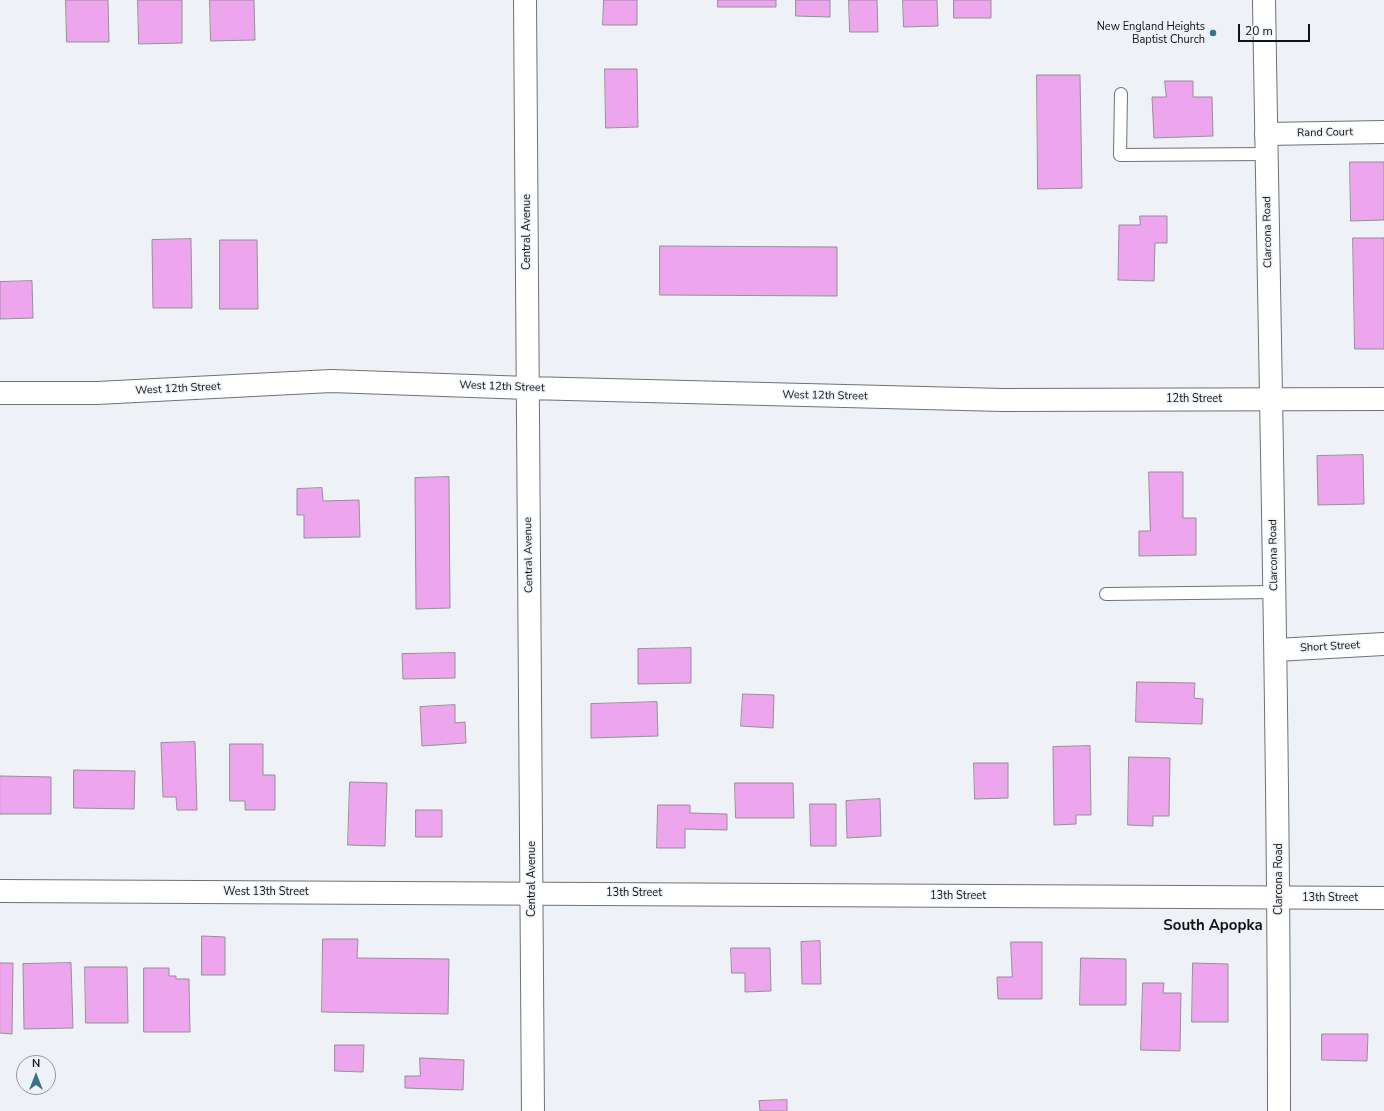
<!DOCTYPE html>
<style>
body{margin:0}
#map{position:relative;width:1384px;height:1111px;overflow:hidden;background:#eef2f6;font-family:"Nunito Sans",sans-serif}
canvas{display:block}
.north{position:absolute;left:16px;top:1055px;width:40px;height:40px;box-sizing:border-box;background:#eef2f6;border:1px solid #95989b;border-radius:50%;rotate:0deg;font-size:11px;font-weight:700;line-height:16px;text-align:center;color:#101213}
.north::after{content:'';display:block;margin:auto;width:14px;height:18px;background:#37718a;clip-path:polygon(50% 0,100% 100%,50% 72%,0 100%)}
.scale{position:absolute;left:1238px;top:24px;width:72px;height:18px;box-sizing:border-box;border:2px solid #101213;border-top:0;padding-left:5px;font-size:12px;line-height:14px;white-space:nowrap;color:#101213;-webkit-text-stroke:3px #eef2f6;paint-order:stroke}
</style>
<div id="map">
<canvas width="1384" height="1111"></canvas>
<div class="north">N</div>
<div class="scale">20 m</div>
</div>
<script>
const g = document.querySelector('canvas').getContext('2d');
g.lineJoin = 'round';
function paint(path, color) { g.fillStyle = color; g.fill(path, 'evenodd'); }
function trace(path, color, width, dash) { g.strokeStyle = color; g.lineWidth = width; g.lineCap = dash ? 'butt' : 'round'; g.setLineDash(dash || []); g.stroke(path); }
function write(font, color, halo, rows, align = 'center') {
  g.font = font + ' "Nunito Sans",sans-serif'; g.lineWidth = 3; g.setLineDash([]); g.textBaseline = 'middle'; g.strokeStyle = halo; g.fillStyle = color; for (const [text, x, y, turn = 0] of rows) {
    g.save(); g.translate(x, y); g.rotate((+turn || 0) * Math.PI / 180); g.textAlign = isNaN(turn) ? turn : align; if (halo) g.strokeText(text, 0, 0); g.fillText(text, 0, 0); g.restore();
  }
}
const building = new Path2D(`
 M66 0H108L109 42H67Z
 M138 0H182V43L139 44Z
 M210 0H254L255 40 211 41Z
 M604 0H637V25H603Z
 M718 0H776V7H718Z
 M796 0H830V17L796 16Z
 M849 0H877L878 32H850Z
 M903 0H937L938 26 904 27Z
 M954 0H991V18H954Z
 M605 69H637L638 127 606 128Z
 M1037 75H1080L1082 188 1038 189Z
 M1165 81H1193V97H1212L1213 136 1154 138 1152 97H1166Z
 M1350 162H1384V220L1351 221Z
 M1140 216H1167V243H1155L1154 281 1118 280 1119 225H1140Z
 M1353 238H1384V349H1355Z
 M191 239 192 308H153L152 240Z
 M220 240H257L258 309H220Z
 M660 246 837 247V296L660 295Z
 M32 281 33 318 0 319V282Z
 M1363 455 1364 504 1318 505 1317 456Z
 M1149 472H1183V518H1196V555L1139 556V531H1150Z
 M449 477 450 608 416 609 415 478Z
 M322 488 323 501 359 500 360 537 304 538V515H297V489Z
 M691 648V683L638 684V649Z
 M455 653V678L403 679 402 654Z
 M1137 682 1195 683 1194 698 1203 699 1202 724 1136 722Z
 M743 694 774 695 773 728 741 726Z
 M657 702 658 736 591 738V704Z
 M455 705V723L465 722 466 743 422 746 420 707Z
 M195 742 197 810H177L176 797H163L161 743Z
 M230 744H263V775H275V810H245V801H230Z
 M1090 746 1091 815H1076V824L1054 825 1053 747Z
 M1129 757 1170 758 1169 816H1153V826L1128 825Z
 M974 763H1008V798L975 799Z
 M74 770 135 771 134 809 74 808Z
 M0 776 51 777V814H0Z
 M350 782 387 783 385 846 348 845Z
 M735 783H793L794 818H736Z
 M880 799 881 836 847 838 846 801Z
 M810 804H836V846H811Z
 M658 805H690V813L727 814V830L685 829V848H657Z
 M416 810H442V837H416Z
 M202 936 225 937V975H202Z
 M323 939H358L357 958 449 959 448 1014 322 1012Z
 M820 941 821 984H802L801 942Z
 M1011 942H1042V999H998L997 977H1012Z
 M731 948H770L771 991 745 992V973H732Z
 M1081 958 1126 959V1005H1080Z
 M0 963H13L12 1034 0 1033Z
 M71 963 73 1028 24 1029 23 964Z
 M1193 963 1228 964V1022H1192Z
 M85 967H127L128 1023H86Z
 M144 968H169V976H176V979H189L190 1032H144Z
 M1143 983H1164L1163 993H1181L1180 1051 1141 1050Z
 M1322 1034H1368L1367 1061 1322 1060Z
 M335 1045H364L363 1072 335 1071Z
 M420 1058 464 1060 463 1090 405 1088V1076H420Z
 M787 1100V1111H760L759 1101Z`);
paint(building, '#eda6ed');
trace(building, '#949094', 1);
const service = new Path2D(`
 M1121 94 1120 155 1267 154
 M1106 594 1275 592`);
const minor = new Path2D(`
 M525 0 533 1111
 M1266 134 1384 132
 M0 393H97L331 381 528 388 1003 400 1384 399
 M1276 650 1384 644`);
const tertiary = new Path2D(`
 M0 891 1384 898`);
const secondary = new Path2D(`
 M1264 0C1270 370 1279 741 1279 1111`);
trace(service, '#6e7276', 14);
trace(minor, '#6e7276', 24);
trace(tertiary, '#6e7276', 24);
trace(secondary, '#6e7276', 24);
trace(service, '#fff', 12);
trace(minor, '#fff', 22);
trace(tertiary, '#fff', 22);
trace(secondary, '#fff', 22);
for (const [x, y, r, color] of [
 [1213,33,4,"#37718a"]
]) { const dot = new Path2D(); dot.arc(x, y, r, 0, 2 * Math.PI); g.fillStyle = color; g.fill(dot); trace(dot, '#eef2f6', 1.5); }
write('11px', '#101213', '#eef2f6', [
 ["New England Heights",1205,27],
 ["Baptist Church",1205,40]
], 'right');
write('11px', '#101213', '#eef2f6', [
 ["Rand Court",1325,133,-1],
 ["Central Avenue",527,232,-90],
 ["Clarcona Road",1268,232,-91],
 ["West 12th Street",502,387,2],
 ["West 12th Street",178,389,-3],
 ["West 12th Street",825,396,1],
 ["12th Street",1194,399],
 ["Central Avenue",529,555,-91],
 ["Clarcona Road",1274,555,-91],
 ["Short Street",1330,647,-3],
 ["Central Avenue",532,879,-90],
 ["Clarcona Road",1279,879,-90],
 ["West 13th Street",266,892],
 ["13th Street",634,893],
 ["13th Street",958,896],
 ["13th Street",1330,898]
]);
write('bold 15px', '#101213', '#eef2f6', [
 ["South Apopka",1213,926]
]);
</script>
